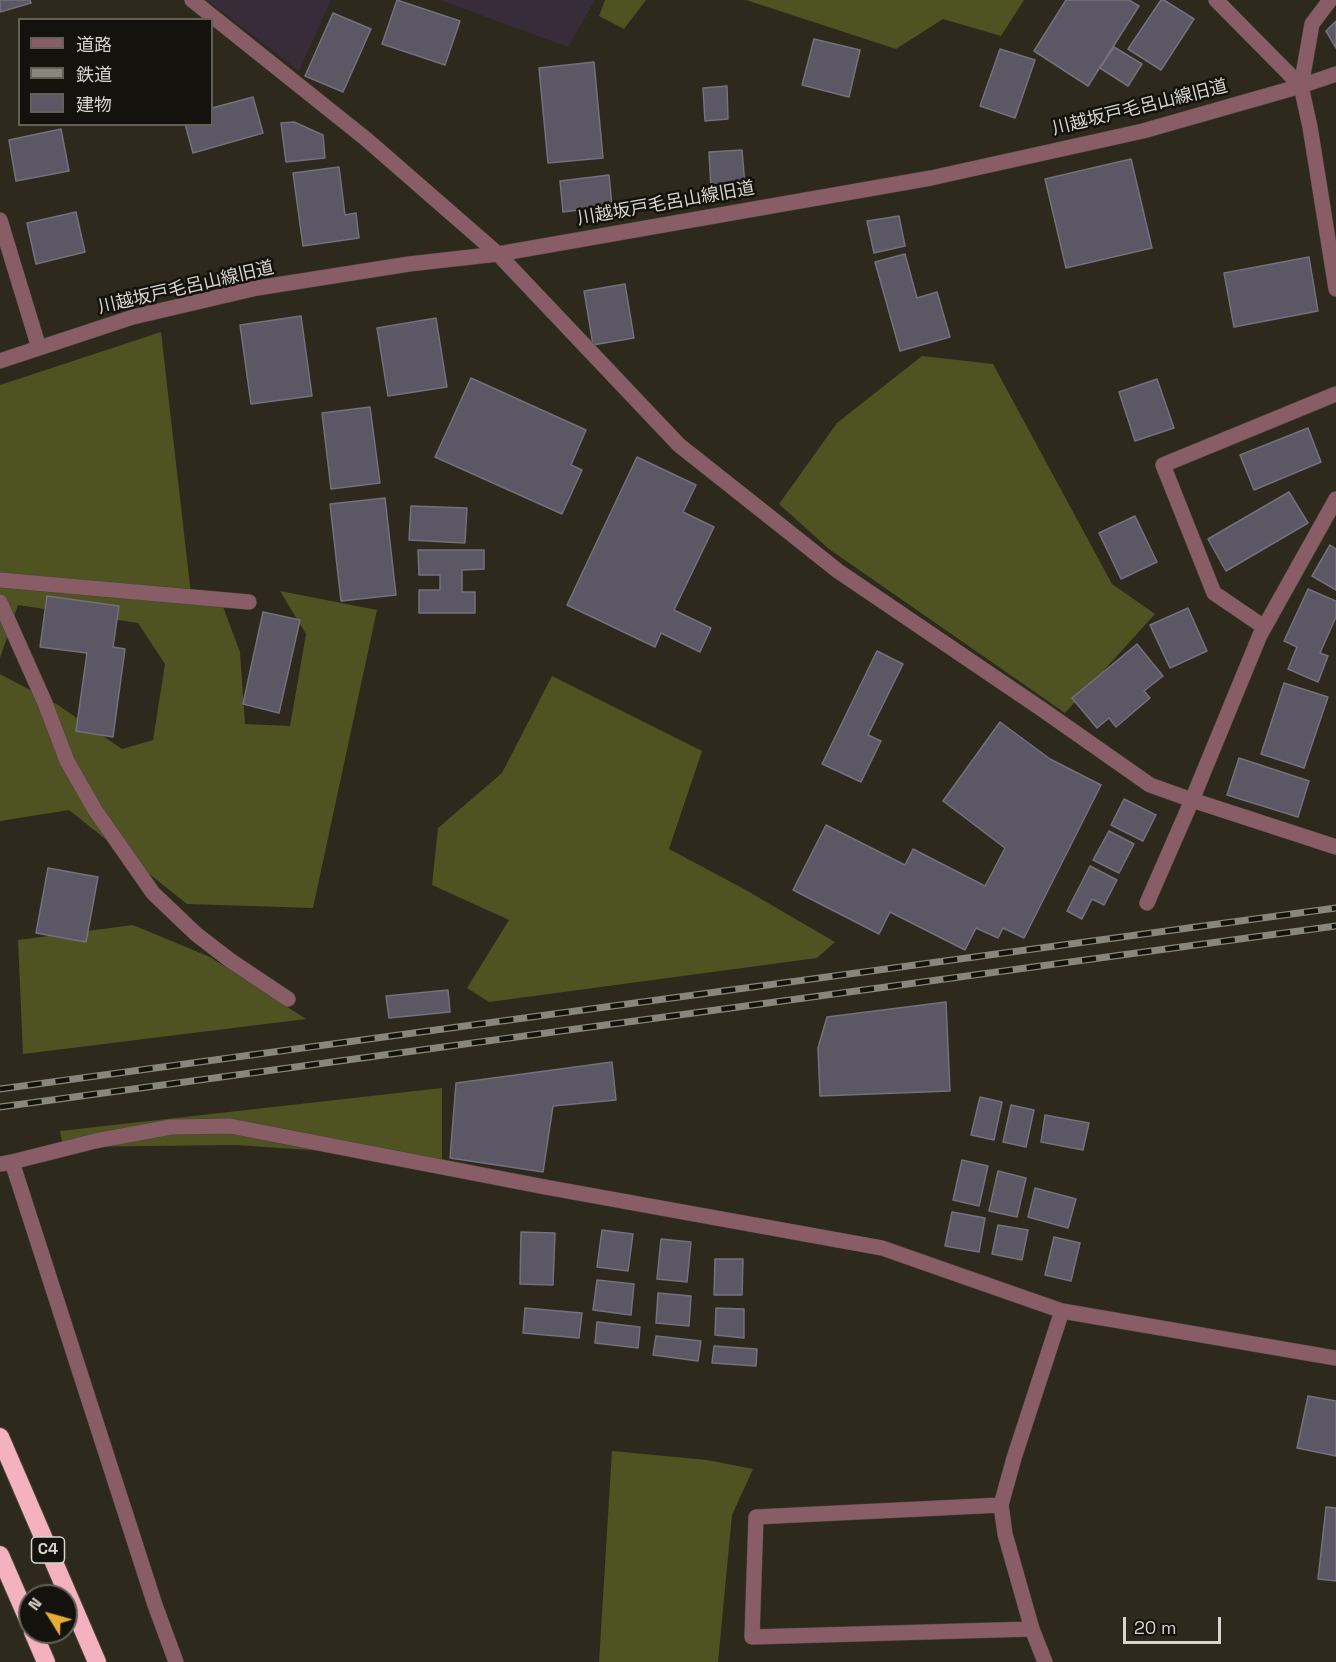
<!DOCTYPE html>
<meta charset="utf-8">
<style>
body{margin:0}
#map{position:relative;width:1336px;height:1662px;overflow:hidden;background:#2d291d;font-family:"Space Grotesk","Noto Sans JP",sans-serif}
canvas{display:block}
.legend{position:absolute;left:18px;top:18px;width:195px;height:108px;box-sizing:border-box;background:#14120c;border:2px solid #626059;margin:0;padding:8px 10px;list-style:none;font-size:18px;color:#d7d5cd}
.legend li{display:flex;align-items:center;gap:12px;height:30px}
.legend b{width:30px;border:2px solid #626059}
.north{position:absolute;left:18px;top:1584px;width:60px;height:60px;box-sizing:border-box;background:#14120c;border:2px solid #626059;border-radius:50%;rotate:307deg;font-size:16px;font-weight:700;line-height:24px;text-align:center;color:#d7d5cd}
.north::after{content:'';display:block;margin:auto;width:21px;height:27px;background:#e6ac36;clip-path:polygon(50% 0,100% 100%,50% 72%,0 100%)}
.scale{position:absolute;left:1123px;top:1617px;width:98px;height:27px;box-sizing:border-box;border:3px solid #d7d5cd;border-top:0;padding-left:8px;font-size:18px;line-height:21px;white-space:nowrap;color:#d7d5cd;-webkit-text-stroke:4px #14120c;paint-order:stroke}
</style>
<div id="map">
<canvas width="1336" height="1662"></canvas>
<ul class="legend">
<li><b style="height:8px;background:#895d66"></b>道路</li>
<li><b style="height:8px;background:#89867c"></b>鉄道</li>
<li><b style="height:16px;background:#5b5764"></b>建物</li>
</ul>
<div class="north">N</div>
<div class="scale">20 m</div>
</div>
<script>
const g = document.querySelector('canvas').getContext('2d');
g.lineJoin = 'round';
function paint(path, color) { g.fillStyle = color; g.fill(path, 'evenodd'); }
function trace(path, color, width, dash) { g.strokeStyle = color; g.lineWidth = width; g.lineCap = dash ? 'butt' : 'round'; g.setLineDash(dash || []); g.stroke(path); }
function write(font, color, halo, rows, align = 'center') {
  g.font = font + ' "Space Grotesk","Noto Sans JP",sans-serif'; g.lineWidth = 5; g.setLineDash([]); g.textBaseline = 'middle'; g.strokeStyle = halo; g.fillStyle = color; for (const [text, x, y, turn = 0] of rows) {
    g.save(); g.translate(x, y); g.rotate((+turn || 0) * Math.PI / 180); g.textAlign = isNaN(turn) ? turn : align; if (halo) g.strokeText(text, 0, 0); g.fillText(text, 0, 0); g.restore();
  }
}
paint(new Path2D(`
 M207 0H331L299 71Z
 M440 0H595L568 47Z`), '#382c3a');
paint(new Path2D(`
 M605 0H646L624 29 599 16Z
 M746 0H1024L1001 36 943 19 896 49Z
 M161 332 192 603 222 604 240 652 245 724 290 726 306 634 280 591 377 610 313 908 187 904 69 810 0 821V674L58 705 122 749 153 740 165 664 138 623 18 605 0 658V385Z
 M922 356 993 364 1112 584 1155 614 1065 713 829 549 779 504 837 423Z
 M552 676 702 751 669 849 744 889 835 942 817 958 489 1002 467 988 509 920 432 885 438 828 502 773Z
 M133 925 210 957 306 1019 23 1054 18 940Z
 M442 1088V1159L236 1145 63 1147 60 1131Z
 M612 1451 707 1460 753 1469 732 1515 718 1662H599Z`), '#4e5321');
const building = new Path2D(`
 M0 0H30L31 3 0 12Z
 M397 0 460 21 445 65 382 44Z
 M1066 0H1129L1139 6 1088 86 1034 51Z
 M1161 0H1164L1194 19 1161 70 1128 49Z
 M333 13 371 29 343 92 305 76Z
 M1336 21V48L1326 31Z
 M814 39 860 50 849 97 802 85Z
 M1114 47 1142 64 1128 86 1100 68Z
 M1000 49 1035 60 1015 118 980 106Z
 M594 62 603 158 548 163 539 68Z
 M727 86 728 119 705 121 703 88Z
 M253 97 263 133 193 153 185 124H212V108Z
 M294 122 323 135 325 158 286 162 281 123Z
 M61 129 69 171 16 181 9 140Z
 M742 150 745 186 711 189 709 152Z
 M1131 159 1152 248 1066 268 1045 179Z
 M339 167 345 215 356 213 359 238 303 246 293 173Z
 M609 175 612 206 563 212 560 181Z
 M76 212 85 252 36 264 27 223Z
 M899 216 905 246 874 253 867 221Z
 M905 254 917 298 937 292 950 337 900 351 875 262Z
 M1309 257 1318 311 1234 327 1224 273Z
 M625 284 634 338 593 345 584 291Z
 M301 316 312 396 251 404 240 325Z
 M436 318 447 387 388 396 377 328Z
 M471 378 586 430 571 465 582 470 562 514 435 457Z
 M1157 379 1174 428 1135 441 1119 392Z
 M370 407 380 483 331 489 322 413Z
 M1308 428 1321 462 1254 490 1240 455Z
 M637 457 696 485 683 512 714 527 674 610 711 628 700 652 661 633 655 647 567 605Z
 M1289 492 1308 523 1226 571 1208 539Z
 M385 498 396 595 341 601 330 504Z
 M411 506 467 508 465 543 409 540Z
 M1135 516 1157 562 1121 579 1099 533Z
 M1330 545 1336 549V590L1312 576Z
 M418 550H484V569L462 570V592H475V613H419V590H440V575H419Z
 M1308 589 1336 601V617L1320 653 1328 656 1318 682 1288 669 1297 647 1284 641Z
 M47 596 119 606 113 647 125 649 113 737 76 731 87 653 40 647Z
 M1188 608 1207 651 1170 668 1150 625Z
 M263 612 300 620 279 713 243 704Z
 M1137 644 1163 676 1144 691 1150 698 1116 727 1109 718 1097 728 1072 698Z
 M877 651 903 664 868 735 881 741 861 782 822 764Z
 M1284 683 1328 697 1304 768 1261 754Z
 M1000 722 1050 759 1101 785 1024 938 1003 928 998 938 976 928 965 950 890 912 879 934 793 890 826 825 905 865 913 849 985 886 1005 848 943 801Z
 M1239 758 1309 781 1298 817 1227 795Z
 M1124 799 1156 815 1143 841 1111 825Z
 M1109 831 1134 844 1119 873 1093 860Z
 M1090 866 1117 880 1104 905 1092 899 1082 919 1067 911Z
 M48 868 98 877 86 942 36 933Z
 M448 990 450 1012 389 1018 386 996Z
 M946 1002 950 1091 820 1096 818 1048 827 1017Z
 M612 1062 616 1100 553 1106 543 1172 450 1158 456 1083Z
 M980 1097 1002 1102 994 1140 971 1135Z
 M1011 1105 1034 1110 1026 1147 1003 1142Z
 M1045 1115 1089 1123 1083 1150 1041 1142Z
 M962 1160 988 1166 979 1206 953 1200Z
 M998 1171 1026 1178 1017 1217 989 1211Z
 M1035 1188 1076 1199 1068 1228 1028 1217Z
 M952 1212 985 1218 979 1252 945 1246Z
 M998 1225 1028 1230 1022 1260 992 1254Z
 M602 1230 633 1234 628 1271 597 1267Z
 M521 1232 555 1233 553 1285 520 1284Z
 M1054 1237 1080 1243 1071 1281 1045 1275Z
 M661 1239 691 1242 687 1282 657 1279Z
 M715 1259H743L742 1295H714Z
 M597 1280 634 1284 631 1315 593 1310Z
 M658 1293 691 1296 689 1326 656 1323Z
 M525 1308 582 1313 579 1338 523 1333Z
 M716 1308 744 1309V1338L715 1335Z
 M597 1322 640 1327 638 1348 595 1343Z
 M656 1336 701 1341 698 1361 653 1355Z
 M714 1346 757 1349 756 1366 712 1363Z
 M1308 1396 1336 1401V1456L1297 1448Z
 M1326 1507 1336 1508V1581L1318 1579Z`);
paint(building, '#5b5764');
trace(building, '#74707e', 1.5);
const minor = new Path2D(`
 M192 0 366 139 498 254 679 445 838 571 1043 710 1150 785 1192 800 1336 847
 M1216 0 1301 86 1312 24 1330 0
 M1301 86 1310 127 1336 289
 M0 220 39 348
 M0 361 133 317 257 288 409 264 498 254 931 178 1143 131 1301 86 1336 74
 M0 580 249 602
 M0 602 45 703 67 761 95 810 153 893 196 934 231 961 288 999
 M1264 627 1214 593 1163 465 1336 394
 M1147 903 1192 800 1260 635 1336 499
 M12 1162 95 1141 171 1127 230 1126 545 1187 882 1248 1062 1311 1336 1358
 M0 1164 12 1162 155 1605 176 1662
 M1001 1505 756 1517 752 1637 1032 1629 1005 1534 1001 1505 1014 1458 1062 1311
 M1032 1629 1045 1662`);
const highway = new Path2D(`
 M0 1437 97 1662
 M0 1555 30 1624
 M33 1632 46 1662`);
trace(minor, '#484539', 16);
trace(highway, '#484539', 20);
trace(minor, '#895d66', 15);
trace(highway, '#f4b2bf', 18);
const rail = new Path2D(`
 M0 1089 1336 908
 M0 1107 1336 926`);
trace(rail, '#89867c', 7);
trace(rail, '#14120c', 4.5, [14]);
for (const [x, y, w] of [
 [48,1550,33]
]) { const box = new Path2D(); box.roundRect(x - w / 2, y - 13, w, 26, 4.5); g.fillStyle = '#14120c'; g.fill(box); trace(box, '#d7d5cd', 1.5); }
write('bold 16px', '#d7d5cd', null, [
 ["C4",48,1550]
]);
write('18px', '#d7d5cd', '#14120c', [
 ["川越坂戸毛呂山線旧道",1140,108,-14],
 ["川越坂戸毛呂山線旧道",666,204,-10],
 ["川越坂戸毛呂山線旧道",186,288,-13]
]);
</script>
